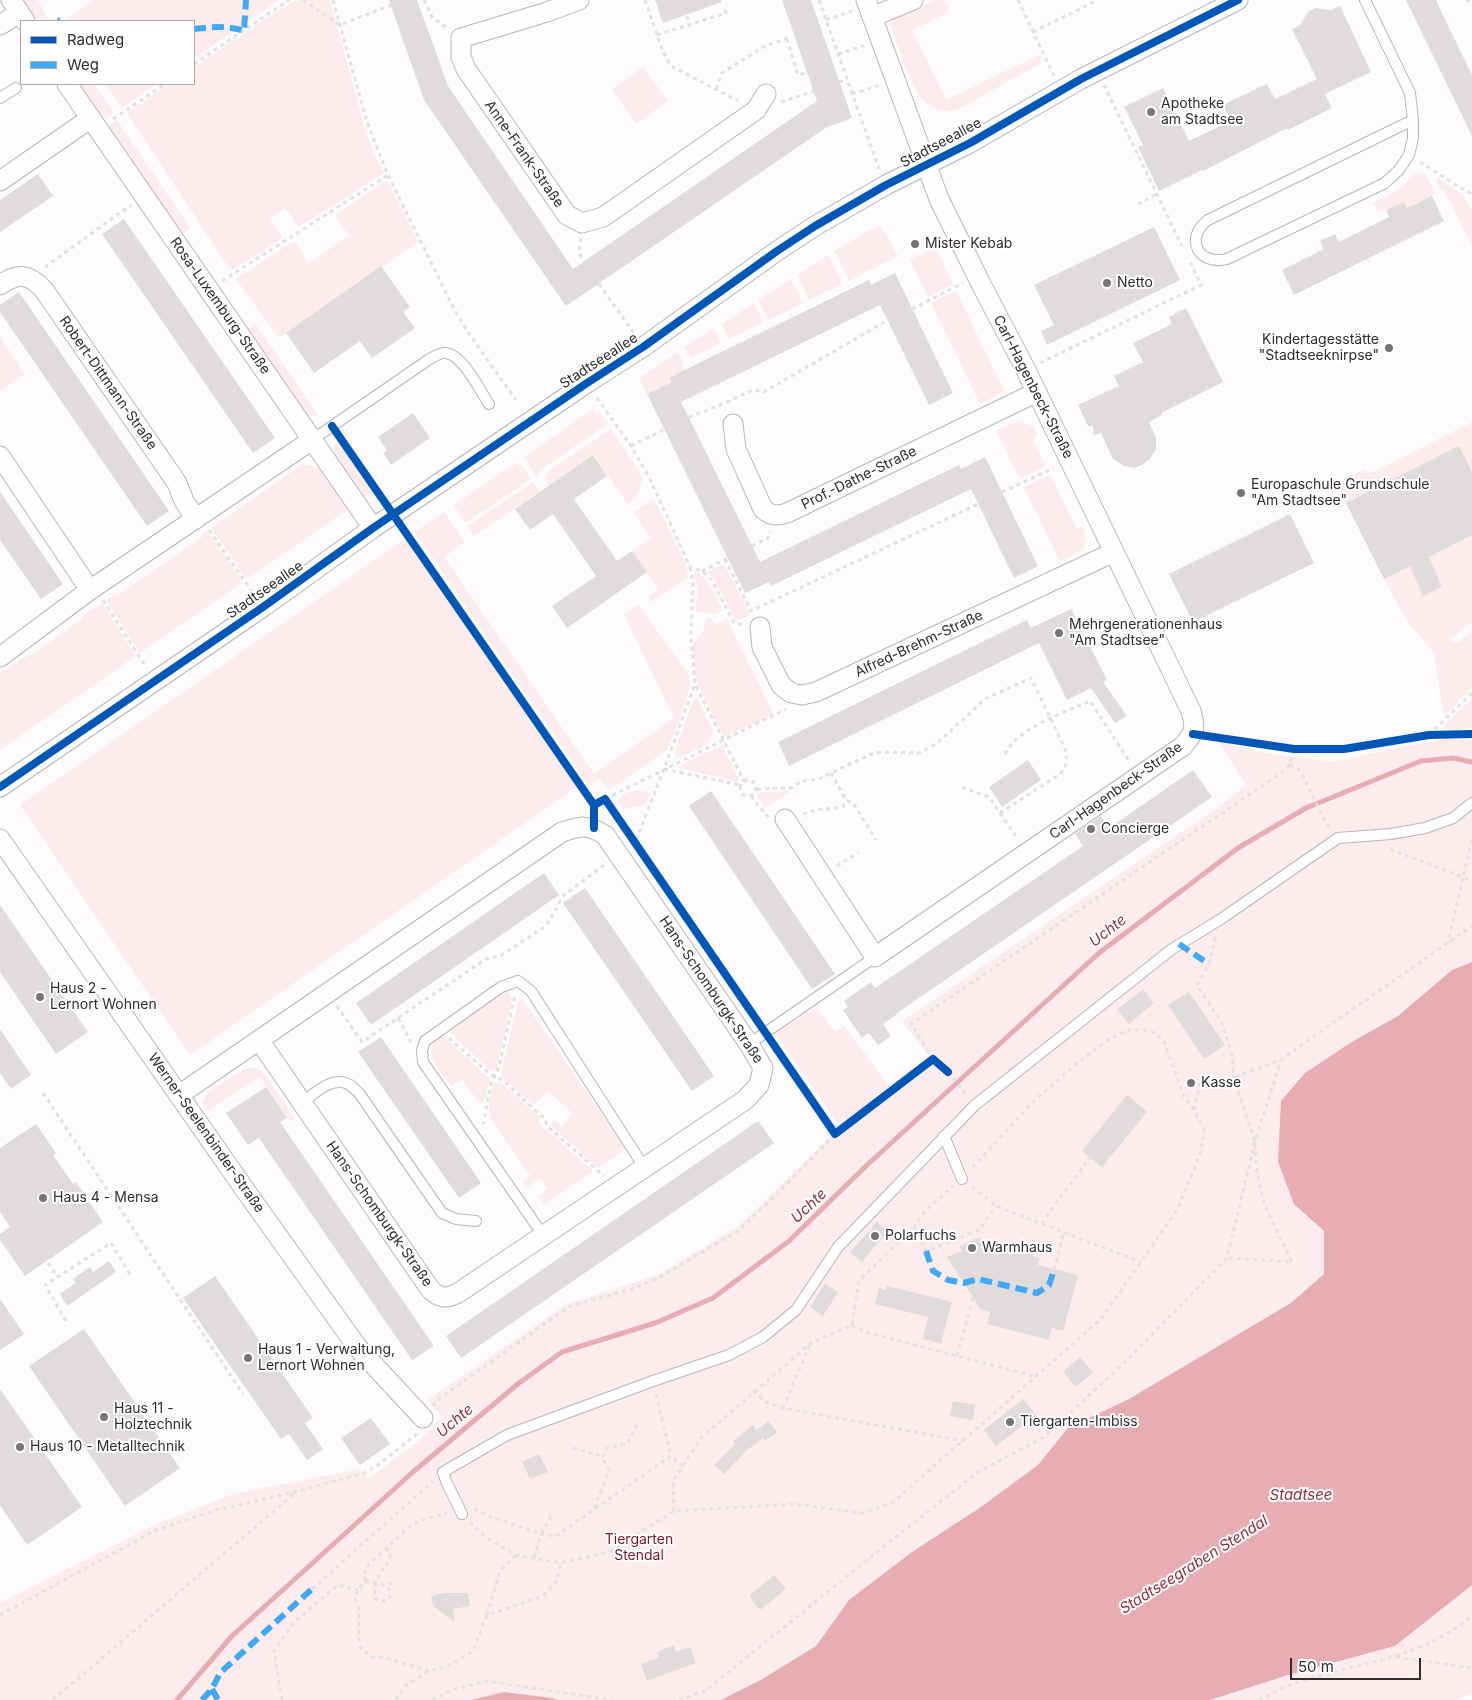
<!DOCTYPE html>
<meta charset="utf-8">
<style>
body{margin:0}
#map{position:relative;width:1472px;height:1700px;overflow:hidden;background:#fdfbfb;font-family:Inter,sans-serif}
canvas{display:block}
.legend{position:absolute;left:20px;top:20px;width:175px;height:65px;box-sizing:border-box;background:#fff;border:1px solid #adaaaa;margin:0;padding:6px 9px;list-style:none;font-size:15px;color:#322b2b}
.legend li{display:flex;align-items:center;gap:10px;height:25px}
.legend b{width:25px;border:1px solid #adaaaa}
.scale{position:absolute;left:1290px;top:1658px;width:131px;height:22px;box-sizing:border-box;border:2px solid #322b2b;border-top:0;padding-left:6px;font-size:15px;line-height:18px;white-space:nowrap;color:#322b2b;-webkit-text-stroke:4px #fff;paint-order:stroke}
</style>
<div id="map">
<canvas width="1472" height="1700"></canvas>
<ul class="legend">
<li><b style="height:6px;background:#0057b8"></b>Radweg</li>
<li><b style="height:6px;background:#3fa9f5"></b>Weg</li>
</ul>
<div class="scale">50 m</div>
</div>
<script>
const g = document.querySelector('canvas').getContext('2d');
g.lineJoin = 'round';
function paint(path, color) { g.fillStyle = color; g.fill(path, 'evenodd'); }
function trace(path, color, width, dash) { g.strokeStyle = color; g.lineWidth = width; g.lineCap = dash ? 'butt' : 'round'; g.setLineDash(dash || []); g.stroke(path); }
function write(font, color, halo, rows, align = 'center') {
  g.font = font + ' Inter,sans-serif'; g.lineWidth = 4; g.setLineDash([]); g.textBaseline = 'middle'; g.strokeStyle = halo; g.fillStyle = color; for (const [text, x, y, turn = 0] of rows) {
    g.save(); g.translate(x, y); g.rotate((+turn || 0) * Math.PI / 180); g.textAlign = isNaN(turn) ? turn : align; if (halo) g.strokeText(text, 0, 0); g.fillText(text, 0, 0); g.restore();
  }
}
paint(new Path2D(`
 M18 0H38L48 20 32 18Z
 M94 0H280L194 58V21H64Z
 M298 0H330L367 136 375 156 384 173 299 227 285 208 270 218 283 238 231 271 127 113 170 84H194V67L279 10Z
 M936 0H944L949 6V12L912 30 946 100 1041 54V63L957 110C946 113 934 110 925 102 911 91 896 39 890 21Z
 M643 67 668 101 636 124 612 89Z
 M76 84H94L114 113 102 121Z
 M106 84H156L122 108Z
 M117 120 190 228 180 235 107 127Z
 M1420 172 1426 174 1435 194 1407 208 1403 202 1386 210 1377 211 1373 203 1399 189 1413 175Z
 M1438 178 1464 196 1472 211V246L1444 189 1441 190 1436 180Z
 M387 180 418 242 279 338 236 279 294 241 309 263 349 236 335 215Z
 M881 226 898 256 849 281 834 251 868 231Z
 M936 248 953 284 928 297 910 259Z
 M828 255 842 284 809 300 798 275Z
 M791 279 803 303 768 320 758 300Z
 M956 291 1004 390 1002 393 980 404 931 303Z
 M754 303 763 322 729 339 722 324Z
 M255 323 319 417 303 413 245 330Z
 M714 328 721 343 690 358 684 347Z
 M0 337 25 374 0 391Z
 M678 352 683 362 681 363 685 370 669 378 672 382 647 394 639 378Z
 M593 409 596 413 599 411 608 424 546 466 538 474 539 481 524 457Z
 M1018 421 1033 426 1037 435 1033 440 1046 466 1020 479 996 430Z
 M1472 422V622L1449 640 1457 643 1472 632V689L1444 716 1434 652 1409 624 1384 579 1336 483 1366 469 1369 474Z
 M611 429 643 477 636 498 628 504 593 455 549 485 545 478 549 471Z
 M337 440 373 492 363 499 336 461 334 448Z
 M516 463 519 466 522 465 531 479 465 523 454 505Z
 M303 464 316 467 321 471 347 510 247 579 211 528Z
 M1050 475 1076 528 1083 527C1092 549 1078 553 1060 561L1024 487Z
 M533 482 540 491 474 536 467 526Z
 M654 499 683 558 688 578 652 602 648 597 658 589 632 551 651 539 634 512Z
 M444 512 465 542 444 557 594 774 674 718 624 614 638 604 686 671 688 669 690 685 682 714 667 750 609 790 600 778 589 786 415 532Z
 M207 531 243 582 140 653 106 600 114 595H118L202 537V534Z
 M402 541H406L577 787 190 1055 20 805Z
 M724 564 750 615 736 621 714 578 707 572Z
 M697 572 709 583 723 611 712 614 696 612 697 588 694 573Z
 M102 603 136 656 0 750V673L18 661 34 653 82 619 84 615Z
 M707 618H712L715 624 727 619 773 714 724 737 697 683 693 644 703 631Z
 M697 698 713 730 708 744 676 759 675 751 694 699Z
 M1472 698V728L1449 730 1444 726Z
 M1446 739 1472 740V1693L1458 1700H0V1603L154 1525 233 1494 360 1469 368 1479 420 1440 442 1416 427 1400 567 1304 660 1274 739 1226 840 1127 776 1034 816 1007 835 1032 844 1026 890 1087 929 1056 902 1021 1217 808 1246 785 1219 742 1272 754 1333 762 1382 751Z
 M722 745 739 779 737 782 677 767Z
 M638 790 647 792C648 796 649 800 645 804L626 809 620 806C615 794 629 792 638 790Z
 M791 791 765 808 757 797 760 792Z
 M507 991 512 999 497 1067 494 1071H491L451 1034 450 1028 502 992Z
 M522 999 626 1149 598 1168 550 1125 555 1120 562 1127 573 1114 548 1091 534 1105 503 1078 501 1074 518 1001Z
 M439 1036 444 1037 490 1079 486 1099 480 1104 462 1079 451 1086C441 1072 421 1053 439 1036Z
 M251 1067 256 1068 262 1071 295 1118 290 1122 260 1077 206 1112C203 1107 202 1102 205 1097 210 1089 236 1075 245 1069Z
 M500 1082 541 1118 538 1122 593 1171 544 1205 538 1197 548 1189 540 1178 526 1188 522 1182 530 1175 490 1118 489 1104 493 1084Z`), '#fceced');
paint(new Path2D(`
 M1472 962V1585L1395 1646 1288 1675 1210 1700H721L759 1681 816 1646 849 1600 912 1552 981 1507 1038 1465 1068 1428 1129 1399 1291 1303 1324 1274V1231L1294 1204 1278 1162 1281 1101 1305 1073 1350 1043 1398 1016 1452 970Z
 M504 1692 552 1698 558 1700H471Z`), '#e7adb2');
trace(new Path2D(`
 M177 1700 232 1636 413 1472 519 1383 562 1352 655 1323 713 1298 789 1241 866 1166 1099 953 1238 848 1306 808 1421 761 1453 758 1472 762`), '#e7adb2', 5);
paint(new Path2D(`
 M389 0H417L448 86 573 269 817 101 782 0H811L852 118 827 127 566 306 424 100Z
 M655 0H721L722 2 663 23Z
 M1406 0H1436L1440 9 1472 75V136Z
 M1340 6 1371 72 1325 94 1332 108 1288 130 1287 128 1203 171 1202 170 1159 191 1138 147 1143 145 1124 107 1163 88 1189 141 1231 121 1223 105 1258 88 1267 84 1275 99 1317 79 1292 29 1300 25 1309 11 1312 10 1315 8 1331 10Z
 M38 174 53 196 0 232V200Z
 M1432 196 1444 221 1294 295 1282 270 1324 249 1320 241 1335 234 1339 242 1389 217 1386 210 1404 202 1407 208Z
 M124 219 275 438 253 453 102 234Z
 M1154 227 1180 280 1047 345 1041 331 1054 325 1034 285Z
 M381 266 410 307 403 312 415 328 372 358 360 341 314 373 286 333Z
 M895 273 953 393 929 405 880 305 681 402 691 422 760 562 959 465 961 469 985 457 1038 566 1014 578 971 489 771 586 769 582 745 593 647 394 672 382 669 378 709 358 869 280 871 285Z
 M19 292 169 511 147 526 0 312V305Z
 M1186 308 1223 382 1161 413 1162 415 1149 422 1156 437V449L1150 459 1142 465 1134 468 1124 466 1113 459 1101 433 1094 435 1093 426H1088L1078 405 1119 386 1114 376 1143 362 1133 343 1172 324 1169 317Z
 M413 413 430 438 391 465 383 453 387 450 378 437Z
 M1459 446 1472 472V535L1429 557 1442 587 1423 596 1410 566 1384 579 1346 503Z
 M593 455 607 476 574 499 617 561 632 551 647 572 567 628 552 606 596 576 553 514 530 530 515 509Z
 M0 492 63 584 41 599 0 540Z
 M1290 514 1314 563 1193 622 1169 574Z
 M1071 609 1107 680 1103 682 1127 716 1115 723 1091 688 1067 700 1039 643 789 766 778 742 1027 620 1031 628Z
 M1028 760 1041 780 1002 807 989 787Z
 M1193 770 1212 797 897 1013V1014L883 1024 891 1036 878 1045 869 1033 862 1038 843 1010 848 1007 844 1001 871 982 875 988 878 986 1083 846 1075 834 1101 816 1109 828Z
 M711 791 835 974 812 989 689 806Z
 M544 873 559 895 371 1025 356 1003Z
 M585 888 714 1076 692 1091 563 903Z
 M0 905 88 1032 56 1054 0 972Z
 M1143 989 1154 1003 1129 1024 1117 1010Z
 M1189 992 1225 1045 1204 1059 1168 1005Z
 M0 1029 31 1075 11 1089 0 1073Z
 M381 1037 481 1183 459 1198 358 1052Z
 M266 1087 287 1118 280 1122 434 1346 412 1360 259 1138 248 1145 226 1113Z
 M1127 1095 1147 1112 1102 1167 1082 1151Z
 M758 1121 774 1143 461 1358 446 1336Z
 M36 1124 56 1153 53 1155 73 1184 76 1182 103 1222 25 1276 0 1240V1234L10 1227 0 1212V1148Z
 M877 1222 888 1231 862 1262 850 1252Z
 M980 1237 986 1249 998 1243 1040 1258 1038 1265 1078 1275 1063 1331 1052 1328 1049 1340 987 1324 990 1312 981 1310 947 1257 962 1251 959 1247Z
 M109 1261 116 1272 67 1306 60 1294 76 1283 73 1279 90 1267 93 1272Z
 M215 1276 313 1418 305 1423 323 1449 307 1460 289 1434 281 1439 183 1298Z
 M825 1284 838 1292 823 1316 810 1307Z
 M887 1286 952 1302 941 1343 923 1339 928 1317 875 1304 879 1288 886 1290Z
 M0 1299 24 1334 0 1350Z
 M84 1329 180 1468 125 1506 29 1366Z
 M1080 1357 1093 1373 1075 1387 1063 1371Z
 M0 1389 82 1507 27 1545 0 1505Z
 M1023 1399 1036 1415 996 1446 984 1430Z
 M953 1401 975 1405 973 1420 950 1416Z
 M371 1418 390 1444 360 1465 341 1438Z
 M768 1421 777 1432 765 1441 763 1438 747 1450 724 1474 714 1465 735 1444 733 1441 753 1425 761 1436 757 1430Z
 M539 1454 548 1472 530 1479 522 1462Z
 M774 1575 786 1589 760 1610 749 1596Z
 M445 1593H468L470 1606 453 1609 455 1622 433 1606 431 1596Z
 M674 1645 676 1652 690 1647 696 1663 647 1681 641 1664 659 1657 657 1652Z`), '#e0dcdc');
const lane = new Path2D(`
 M1365 0 1410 93 1413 120V138L1409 155 1399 170 1385 183 1227 259C1198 266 1184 238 1208 220L1413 120
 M0 98 16 88
 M312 440 428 360C433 357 440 352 446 353 463 355 480 391 489 404
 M749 1044 875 957
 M303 1102C315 1093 333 1075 350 1085 353 1087 356 1091 359 1093L442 1213 456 1219 476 1221
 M944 1136 962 1179
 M543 1235 423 1062 422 1050 425 1041 501 987 518 981 531 991 644 1167
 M462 1514 446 1481 443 1472 507 1435 653 1381 729 1355 763 1337 796 1310 838 1247 975 1105 1172 949 1221 919 1338 838 1391 834 1425 828 1453 818 1472 803`);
const street = new Path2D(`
 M11 0 25 21
 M579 0 547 12 461 38V57L466 69 567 215 582 223 603 217 756 110 766 94
 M872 17 913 0
 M0 25 19 13
 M67 84 373 528
 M0 181 91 118
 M0 285C18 272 30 274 44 290L177 483 184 501 196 519
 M733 424 736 449 763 509C771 516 777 516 787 513L1037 392
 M0 456 90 590
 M760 627 762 647 781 685 791 693 802 695 816 692 1114 552
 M0 657 90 590 312 440
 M0 787 263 607 373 528 587 383 643 347 777 251 815 226 886 185 970 143 1081 79 1238 0
 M785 819 875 957 1183 746C1195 732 1196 729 1191 711L1026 370 981 284 939 199 866 0
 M0 839 250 1197 358 1348 423 1418
 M179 1095 562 832C581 826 587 824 605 835L749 1044 763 1068 759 1085 745 1100 458 1293C446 1299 440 1299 430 1289L259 1040`);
trace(lane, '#b9b5b5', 12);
trace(street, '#b9b5b5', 21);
trace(new Path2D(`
 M303 0 340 25 391 5
 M333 0 367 122 388 175 454 309 467 331 516 400
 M424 0 432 17 447 28
 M645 0 663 52 671 66 738 101
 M819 0 879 169
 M1018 0 1054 76
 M1466 0 1472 1
 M687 16 689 25
 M826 20 852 11
 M1033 32 1098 0
 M657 35 726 13 724 6
 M787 39 798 75 805 73
 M838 54 866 45
 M194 64 289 0
 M839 82 847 80
 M1104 85 1182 246
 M716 89 722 73 765 46 792 37
 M852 94 880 85
 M781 102 814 91
 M113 119 165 84
 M1420 162 1459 187 1472 194
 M1138 204 1157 194
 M581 238 579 253 584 261
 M45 267 131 205
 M222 281 388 175
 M599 284 633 332
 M912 309 963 283
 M1040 363 1201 285 1190 262
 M597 398 631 446 650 479 690 567 702 571 712 580 734 623 744 625
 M689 417 723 404 753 390 764 392 888 320
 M631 446 665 429
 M1002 492 1054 468
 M209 530 253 593
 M752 546 768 538 770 531
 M725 559 751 611 978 504
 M690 567 693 583 691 633 695 684 744 781
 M702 571 728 558
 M103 600 146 667
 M1429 735 1472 693
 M1005 754C1017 728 1065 712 1090 701L1129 761
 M1290 764 1298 769 1303 776 1325 821 1330 828
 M664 769 740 785
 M831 773 846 800 853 803 876 840
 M740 788a8 8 0 1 1 16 0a8 8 0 1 1-16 0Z
 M757 789 791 788 802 781 819 779 871 754 883 752 919 753 931 747 942 739 985 699 1031 678 1067 753 1065 767 1060 774 1000 813 989 797 958 786
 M751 796 768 817
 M605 799 786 709
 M1000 813 1018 839
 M803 814 817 810 843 807 846 800
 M1472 840 1463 877 1472 881
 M631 845 635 843 664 769 695 684
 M1390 849 1463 877 1448 943
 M837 866 859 852
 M1216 937 1209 964 1197 985 1222 1023 1232 1055 1234 1079 1255 1142 1257 1173 1265 1206 1292 1262 1227 1258
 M337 1006 362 1042 486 959 500 956 546 926 564 895 604 865
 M398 1018 411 1042
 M449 1038 490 1074 504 1081 545 1119 547 1126 604 1176
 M933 1059 911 1024 1284 771 1290 764 1294 749
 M948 1072 967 1095
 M43 1093 243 1394
 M1194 1110 1200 1084 1205 1080 1223 1081 1281 1060 1320 1032 1472 926
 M483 1125 491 1084 499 1067 515 995
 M972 1187 996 1206 1141 1262
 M1042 1224 1053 1207 1090 1158
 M914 1227 926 1251 979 1230 996 1206
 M48 1263 58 1277
 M1054 1270 1064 1232
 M66 1321 45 1285 111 1243 131 1276
 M852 1325 866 1332 1037 1377
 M957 1356 978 1279
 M753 1391 766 1402 783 1408 964 1441
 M656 1394 671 1456
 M433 1406 440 1398 570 1306 630 1290 658 1278 738 1231 778 1193 835 1134
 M783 1408 810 1344
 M573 1448 598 1455 602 1458
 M594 1508 609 1470 602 1458 607 1448 628 1443 637 1425
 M474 1509 491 1517 541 1534 553 1513
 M674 1511 673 1481 702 1437 811 1343 852 1325 859 1281 914 1227 924 1212 953 1186
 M470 1522 487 1538 516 1555 561 1563 609 1552 674 1511 795 1504 863 1513 892 1503 1101 1319 1177 1210 1201 1152 1204 1130 1194 1110 1184 1097 1164 1041 1155 1033 1144 1030H1128L1108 1040 1076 1064 1033 1102 972 1168
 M386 1548 390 1552V1560C380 1572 373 1583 375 1599L380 1601H387L390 1597 389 1584
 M534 1558 541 1534 556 1536 671 1456 682 1466
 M365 1581 385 1585 393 1583
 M312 1589 433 1481
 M0 1615 156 1530 216 1510 295 1492 364 1473 378 1465 417 1434
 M487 1615 500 1571 516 1555
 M1396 1657 1472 1668
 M429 1671 383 1657H372L361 1649 359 1640V1609L355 1599 358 1590 365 1581V1568L409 1527 425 1519 447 1513
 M53 1700 295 1493
 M282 1700 274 1651 294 1622 338 1585 358 1590
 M396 1700 406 1685 429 1671 448 1666 473 1651 487 1615 543 1596 556 1583 561 1563
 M432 1700 454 1689 487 1681 612 1700
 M679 1700 705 1691 887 1544 978 1472 1044 1437 1127 1360 1227 1258 1255 1142 1281 1060
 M1259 1700C1269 1695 1280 1689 1290 1685 1353 1663 1418 1661 1472 1616`), '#e1e1e1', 3, [4, 4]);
trace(lane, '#fffefe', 10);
trace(street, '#fffefe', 19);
trace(new Path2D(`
 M57 20 59 21
 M194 29C211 27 227 25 244 31L246 0
 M1179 944 1209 964
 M926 1251 933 1271 948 1280 964 1283 978 1279 1037 1293 1049 1285 1054 1270
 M212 1689 218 1700
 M202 1700 212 1689 220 1673 312 1589`), '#3fa9f5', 6, [12, 6]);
trace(new Path2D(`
 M332 426 594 805V828
 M1193 734 1294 749H1344L1429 735 1472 734
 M0 787 263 607 373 528 587 383 643 347 777 251 815 226 886 185 970 143 1081 79 1238 0
 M594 805 605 799 835 1134 933 1059 948 1072`), '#0057b8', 8);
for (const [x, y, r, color] of [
 [1151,112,5,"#797474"],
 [915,244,5,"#797474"],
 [1107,283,5,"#797474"],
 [1389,348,5,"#797474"],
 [1241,493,5,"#797474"],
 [1059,633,5,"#797474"],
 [1091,829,5,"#797474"],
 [40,997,5,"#797474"],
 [1191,1083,5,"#797474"],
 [43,1198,5,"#797474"],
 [875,1236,5,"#797474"],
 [972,1248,5,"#797474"],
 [248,1358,5,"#797474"],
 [104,1417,5,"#797474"],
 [1010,1422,5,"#797474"],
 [20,1447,5,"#797474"]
]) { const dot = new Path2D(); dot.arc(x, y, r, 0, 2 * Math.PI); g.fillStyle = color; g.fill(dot); trace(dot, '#fff', 2); }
write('14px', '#322b2b', '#fff', [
 ["Apotheke",1161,104],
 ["am Stadtsee",1161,120],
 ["Mister Kebab",925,244],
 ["Netto",1117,283],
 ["Kindertagesstätte",1379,340,"right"],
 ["\"Stadtseeknirpse\"",1379,356,"right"],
 ["Europaschule Grundschule",1251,485],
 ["\"Am Stadtsee\"",1251,501],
 ["Mehrgenerationenhaus",1069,625],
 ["\"Am Stadtsee\"",1069,641],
 ["Concierge",1101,829],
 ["Haus 2 -",50,989],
 ["Lernort Wohnen",50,1005],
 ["Kasse",1201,1083],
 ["Haus 4 - Mensa",53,1198],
 ["Polarfuchs",885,1236],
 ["Warmhaus",982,1248],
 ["Haus 1 - Verwaltung,",258,1350],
 ["Lernort Wohnen",258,1366],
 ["Haus 11 -",114,1409],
 ["Holztechnik",114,1425],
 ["Tiergarten-Imbiss",1020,1422],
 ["Haus 10 - Metalltechnik",30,1447]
], 'left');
write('14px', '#322b2b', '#fff', [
 ["Stadtseeallee",941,143,-28],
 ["Anne-Frank-Straße",524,154,55],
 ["Rosa-Luxemburg-Straße",220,306,55],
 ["Stadtseeallee",599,361,-33],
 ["Robert-Dittmann-Straße",108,383,55],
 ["Carl-Hagenbeck-Straße",1033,387,63],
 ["Prof.-Dathe-Straße",859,478,-26],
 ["Stadtseeallee",265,590,-35],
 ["Alfred-Brehm-Straße",919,644,-25],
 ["Carl-Hagenbeck-Straße",1116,791,-35],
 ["Hans-Schomburgk-Straße",711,990,56],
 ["Werner-Seelenbinder-Straße",206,1133,55],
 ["Hans-Schomburgk-Straße",379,1214,55]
]);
write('14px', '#77152c', '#fff', [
 ["Tiergarten",639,1540],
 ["Stendal",639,1556]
]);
write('italic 15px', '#912f41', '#fff', [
 ["Uchte",1108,931,-38],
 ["Uchte",809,1206,-43],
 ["Uchte",455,1421,-40],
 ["Stadtsee",1301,1495],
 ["Stadtseegraben Stendal",1194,1565,-32]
]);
</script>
